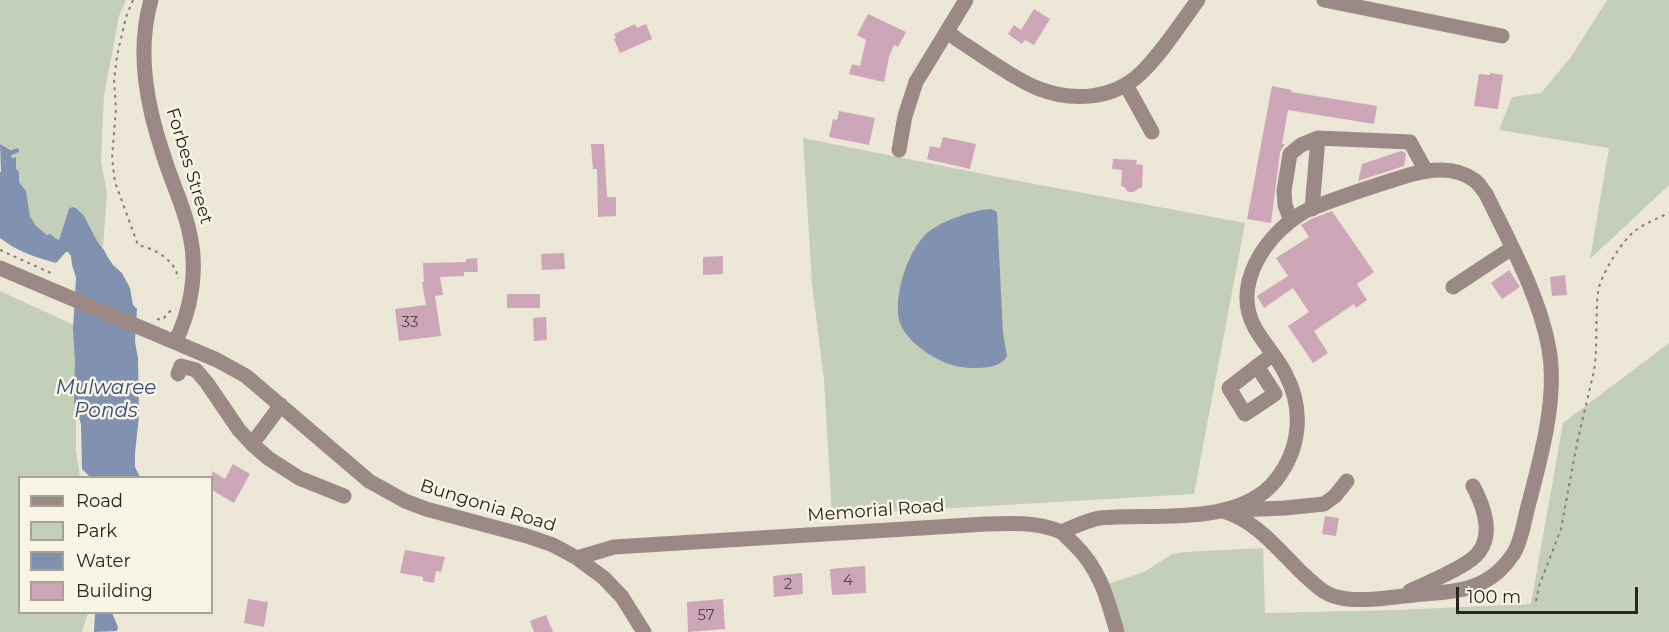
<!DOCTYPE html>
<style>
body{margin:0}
#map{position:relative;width:1669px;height:632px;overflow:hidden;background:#ece7d7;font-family:Montserrat,sans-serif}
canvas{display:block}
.legend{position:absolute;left:18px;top:476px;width:195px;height:138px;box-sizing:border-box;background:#f9f5e5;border:2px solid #a5a296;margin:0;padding:8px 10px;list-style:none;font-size:18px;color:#27251f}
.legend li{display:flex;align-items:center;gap:12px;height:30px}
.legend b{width:30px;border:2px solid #a5a296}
.scale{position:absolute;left:1456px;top:587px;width:182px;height:27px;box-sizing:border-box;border:3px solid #27251f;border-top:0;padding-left:8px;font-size:18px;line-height:21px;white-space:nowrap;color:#27251f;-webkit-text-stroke:4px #f9f5e5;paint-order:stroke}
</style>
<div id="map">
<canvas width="1669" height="632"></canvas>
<ul class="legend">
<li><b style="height:8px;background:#9b8985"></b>Road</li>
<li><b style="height:16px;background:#c4cfb9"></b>Park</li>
<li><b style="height:16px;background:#8192b1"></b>Water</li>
<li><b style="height:16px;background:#cda6b8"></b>Building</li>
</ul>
<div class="scale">100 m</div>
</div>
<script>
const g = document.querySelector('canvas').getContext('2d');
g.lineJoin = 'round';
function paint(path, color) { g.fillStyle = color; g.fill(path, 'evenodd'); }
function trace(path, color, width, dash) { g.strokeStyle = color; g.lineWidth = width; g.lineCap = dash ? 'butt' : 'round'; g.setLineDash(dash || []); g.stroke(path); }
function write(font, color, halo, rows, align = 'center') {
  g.font = font + ' Montserrat,sans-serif'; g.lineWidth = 5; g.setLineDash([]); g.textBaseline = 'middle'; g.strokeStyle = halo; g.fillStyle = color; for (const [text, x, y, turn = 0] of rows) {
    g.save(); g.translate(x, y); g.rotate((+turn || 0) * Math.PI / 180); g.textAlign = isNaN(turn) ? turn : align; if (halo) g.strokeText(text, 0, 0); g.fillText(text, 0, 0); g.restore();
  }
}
paint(new Path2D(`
 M0 0H126L119 16 104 96 101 162 107 193 103 247 96 239 84 216 66 221 59 240C36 231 31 224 26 200 25 192 25 187 19 182V175L13 158 11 157V155L19 152 0 144Z
 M1607 0H1669V185L1590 259 1609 148 1499 130 1512 97 1541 93 1571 57Z
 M803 138 1003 178 1245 223 1194 494 832 515 824 380 812 284Z
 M0 291 76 326V451L80 477 20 478V612L88 613 82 632H0Z
 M1669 343V632H1122L1108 584 1144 572 1172 554 1185 552 1263 548 1265 613 1397 610 1531 604 1563 423Z`), '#c4cfb9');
paint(new Path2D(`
 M0 144 11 150 18 148 19 150V152L12 155 11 157 13 158 16 157V168L19 172V182L26 191 30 216 36 226 47 235 51 234 55 238 59 240 69 209 72 207 76 208 84 216 96 239 104 250 107 256 113 265 122 273 130 288 133 305 137 309 135 342 138 358 139 416 135 453V467L140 477H90L82 469 81 424 74 402 75 360 73 329 76 278 72 265 71 256 68 252H66L56 263C37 258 16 251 0 238V173L1 171Z
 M991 209 997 212 1003 333 1007 356C1001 367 986 368 974 368 957 368 942 363 927 353 916 345 905 336 900 323 892 298 908 250 927 233 941 221 973 210 991 209Z
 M95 613H112L118 627 117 631 94 632Z`), '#8192b1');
paint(new Path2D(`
 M1034 9 1050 19 1034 45 1025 40 1022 44 1008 34 1014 25 1021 30Z
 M868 14 906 32 898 47 894 45 889 57 884 82 849 74 852 64 860 66 866 40 857 35Z
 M635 24 637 28 646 24 652 39 620 53 614 39 616 38 614 34Z
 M1490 73 1503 75 1498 109 1474 106 1479 74 1490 75Z
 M1272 86 1292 90 1291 92 1377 106 1374 124 1288 110 1282 144H1285L1280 152 1271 223 1247 219Z
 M839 111 875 118 869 145 829 137 833 119 837 120Z
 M943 137 976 144 970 169 927 159 930 146 940 148Z
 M591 144H604L607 197H616V216L598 217 597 169H593Z
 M1401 151 1404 152 1406 154 1404 166 1358 181 1362 164Z
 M1113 159 1137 160 1136 164 1143 165 1142 188H1139L1134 192H1128L1124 187 1121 186 1122 170 1112 169Z
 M1332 211 1374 272 1357 284 1367 300 1356 308 1354 304 1314 331 1328 353 1313 363 1288 326 1309 312 1293 288 1264 308 1257 296 1288 276 1276 258 1309 237 1301 225 1311 219Z
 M564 253 565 269 542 270 541 254Z
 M723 256V274L703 275V257Z
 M477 258 478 272H464V276L440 277 443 295 435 296 441 336 399 341 395 309 426 305 422 282H424L423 263 466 262V259Z
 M1509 270 1520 287 1502 299 1491 283Z
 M1565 275 1567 295 1552 296 1550 277Z
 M507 294H540V308H507Z
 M546 317 547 340 534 341 533 318Z
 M233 464 250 474 234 503 212 490V471L225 479Z
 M1325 516 1339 518 1336 536 1322 534Z
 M405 550 445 557 441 572 436 571 434 583 423 581V577L400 573Z
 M865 566 866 593 832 595 830 569Z
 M802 573 803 594 774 597 773 576Z
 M248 599 268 602 264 627 244 623Z
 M723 599 725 629 688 632 687 602Z
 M546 615 553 632H534L530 621Z`), '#cda6b8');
trace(new Path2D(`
 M133 0 126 17 117 56 114 80 116 108 112 158 115 182 138 245C155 249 176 260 178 279
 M0 250 53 274
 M157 319 162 320 173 308
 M1536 601 1539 586 1561 529 1577 443 1594 371C1598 345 1595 319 1598 292 1600 276 1622 240 1636 230 1646 223 1658 218 1669 213`), '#848076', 2, [3, 4.5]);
trace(new Path2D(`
 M151 0C136 52 147 107 164 157 172 183 185 209 190 235 198 271 191 311 175 342
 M1324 0 1502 36
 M947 31 958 40C982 55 1012 78 1037 88 1072 102 1113 100 1141 73 1163 52 1180 24 1198 0
 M1126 85 1152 132
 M1318 138 1410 142 1426 171
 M899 150 905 116 916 82 966 0
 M1291 221 1285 205 1284 191 1290 154 1301 145 1318 138 1312 209
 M0 268 217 360 246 376 369 481 405 501 426 509 527 536 553 545 577 558 604 578 622 597 644 632
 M1453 287 1512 248
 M1257 366 1275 394 1245 414 1229 388 1273 354
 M178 374 181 366 196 370 207 383 239 430 252 444
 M281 405 252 444 268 458 299 478 344 496
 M1238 510 1285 508 1324 504 1335 496 1347 481
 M1061 532C1074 527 1087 520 1100 518 1153 513 1239 527 1276 480 1301 448 1304 408 1285 373 1277 357 1264 344 1255 328 1231 285 1266 235 1302 213 1308 209 1316 207 1323 204 1351 193 1380 184 1409 175 1430 169 1456 166 1474 180 1479 183 1482 189 1486 194 1509 241 1540 297 1549 349 1558 399 1540 461 1527 510 1524 523 1521 541 1514 553 1510 559 1504 566 1499 571 1491 578 1479 585 1468 588 1451 593 1432 593 1414 595 1391 597 1359 603 1337 597 1323 594 1311 581 1300 571 1277 548 1255 520 1223 511
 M577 558 614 547 986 524C1010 523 1036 522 1059 531 1064 533 1068 539 1073 543 1100 569 1107 597 1117 632
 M1410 591C1426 583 1470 566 1479 552 1494 532 1483 505 1473 486`), '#9b8985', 15);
write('15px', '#504545', null, [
 ["33",410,323],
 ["4",848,581],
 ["2",788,585],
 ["57",706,616]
]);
write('18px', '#27251f', '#f9f5e5', [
 ["Forbes Street",189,166,73],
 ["Bungonia Road",488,506,17],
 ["Memorial Road",876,511,-4]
]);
write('italic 20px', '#354c79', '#f9f5e5', [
 ["Mulwaree",106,388],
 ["Ponds",106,411]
]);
</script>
